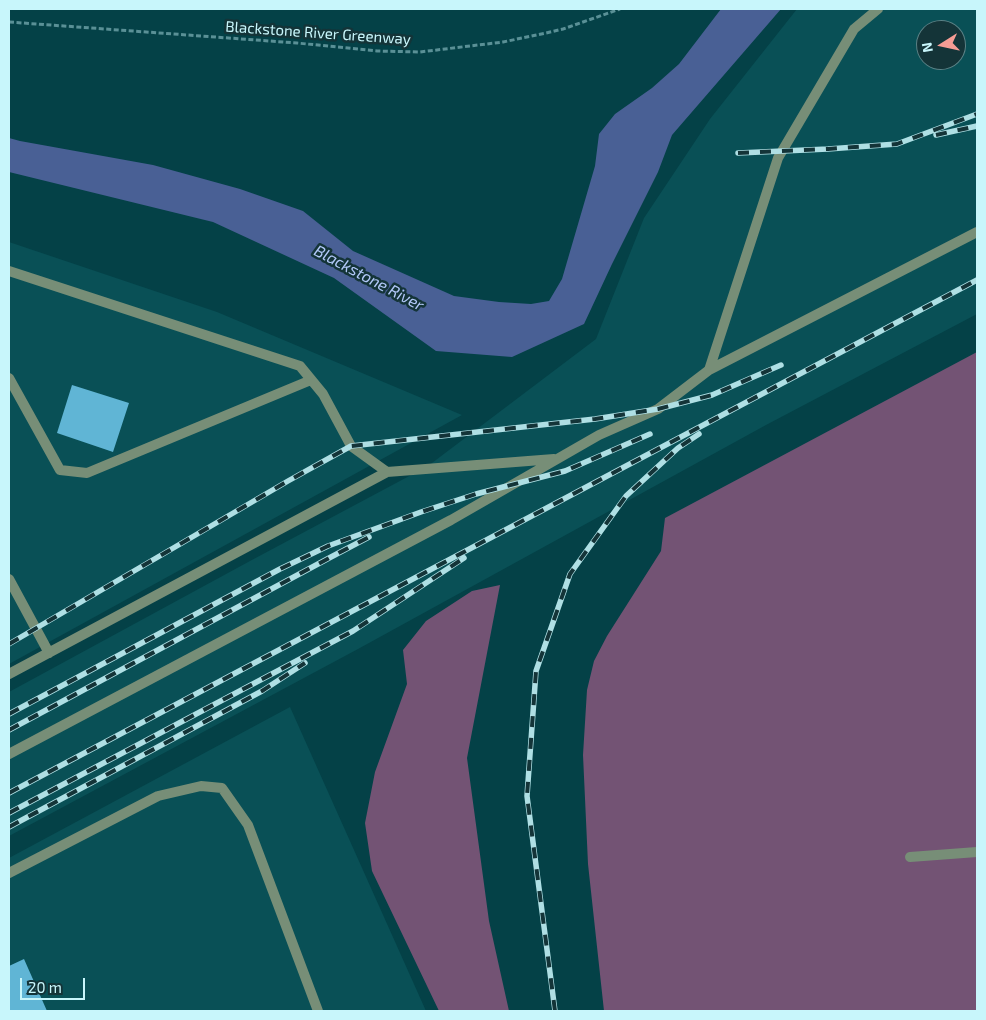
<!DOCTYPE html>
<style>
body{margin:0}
#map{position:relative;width:986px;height:1020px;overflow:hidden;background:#044147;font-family:"Exo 2",sans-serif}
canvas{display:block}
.frame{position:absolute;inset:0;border:10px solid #c8f6fb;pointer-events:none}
.north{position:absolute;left:916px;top:20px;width:50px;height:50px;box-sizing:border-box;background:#143438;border:1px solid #5c8286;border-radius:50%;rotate:260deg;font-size:14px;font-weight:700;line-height:20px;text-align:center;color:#c8f6fb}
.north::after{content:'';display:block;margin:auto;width:18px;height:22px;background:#f59c94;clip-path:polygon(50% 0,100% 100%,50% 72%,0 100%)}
.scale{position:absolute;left:20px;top:978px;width:65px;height:22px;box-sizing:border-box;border:2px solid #c8f6fb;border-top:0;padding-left:6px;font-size:15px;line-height:18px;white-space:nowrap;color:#c8f6fb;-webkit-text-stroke:4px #143438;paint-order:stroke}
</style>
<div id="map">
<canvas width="986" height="1020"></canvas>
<div class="frame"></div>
<div class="north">N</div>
<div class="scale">20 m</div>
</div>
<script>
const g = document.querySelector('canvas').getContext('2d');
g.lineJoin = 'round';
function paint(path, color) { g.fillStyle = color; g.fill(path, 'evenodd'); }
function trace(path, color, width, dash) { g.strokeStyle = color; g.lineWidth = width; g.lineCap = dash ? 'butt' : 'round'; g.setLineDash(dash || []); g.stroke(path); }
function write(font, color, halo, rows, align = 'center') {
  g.font = font + ' "Exo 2",sans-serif'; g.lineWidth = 5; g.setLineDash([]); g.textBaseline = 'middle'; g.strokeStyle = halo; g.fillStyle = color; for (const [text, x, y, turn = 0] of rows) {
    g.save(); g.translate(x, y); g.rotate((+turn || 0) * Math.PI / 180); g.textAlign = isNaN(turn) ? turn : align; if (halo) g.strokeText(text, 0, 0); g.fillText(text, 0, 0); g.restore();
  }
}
paint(new Path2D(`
 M797 9H977V314L766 425 358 649 9 836V692L250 561 428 466 596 339 644 218 710 119ZM926 30H956V60H926Z
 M9 242 217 312 462 415 9 664Z
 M290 707 426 1011H9V858Z`), '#095056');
paint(new Path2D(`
 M977 352V1011H604L588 864 583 755 587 690 594 661 607 636 661 551 665 518Z
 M500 585 467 758 489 921 509 1011H439L372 871 365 823 375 772 407 684 403 650 426 621 472 591Z`), '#735374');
paint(new Path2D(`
 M721 9H781L672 135 658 172 612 264 584 324 512 357 436 351 334 278 213 222 9 172V138L20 141 153 165 240 189 303 211 353 251 454 296 499 302 531 304 549 301 562 279 595 166 599 134 615 114 652 88 679 64Z`), '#496095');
paint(new Path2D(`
 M72 385 129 403 113 452 57 433Z
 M24 959 47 1011H9V966Z`), '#60b5d5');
trace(new Path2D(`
 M9 22 297 43 377 51 420 52 503 42 546 33 563 29 620 9`), '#5a9096', 3, [5, 2.5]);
trace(new Path2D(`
 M9 271 300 366 323 394 351 446 387 472
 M709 370 977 232
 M9 378 60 470 87 473 311 380
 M9 579 49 653
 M9 674 387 472 554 459
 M9 754 451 520 599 435 658 409 709 370 778 158 854 29 878 9
 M910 857 977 852
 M9 873 158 796 201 786 222 788 248 825 318 1011`), '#778e77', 10);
const rail = new Path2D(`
 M936 135 977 126
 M738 153 828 149 897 144 977 114
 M9 644 288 481 351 446 595 419 658 409 712 395 781 365
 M9 714 280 569 328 546 421 512 476 494 565 471 650 434
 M9 730 331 557 369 537
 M9 793 977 280
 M9 813 353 631 464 558
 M9 827 262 691 305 663
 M555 1011 527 796 536 671 570 574 626 496 678 448 699 434`);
trace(rail, '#afdfe4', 5.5);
trace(rail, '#143438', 4, [11]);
write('15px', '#c8f6fb', '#143438', [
 ["Blackstone River Greenway",318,33,4]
]);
write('italic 16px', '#b2c8f8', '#143438', [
 ["Blackstone River",369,278,28]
]);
</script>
